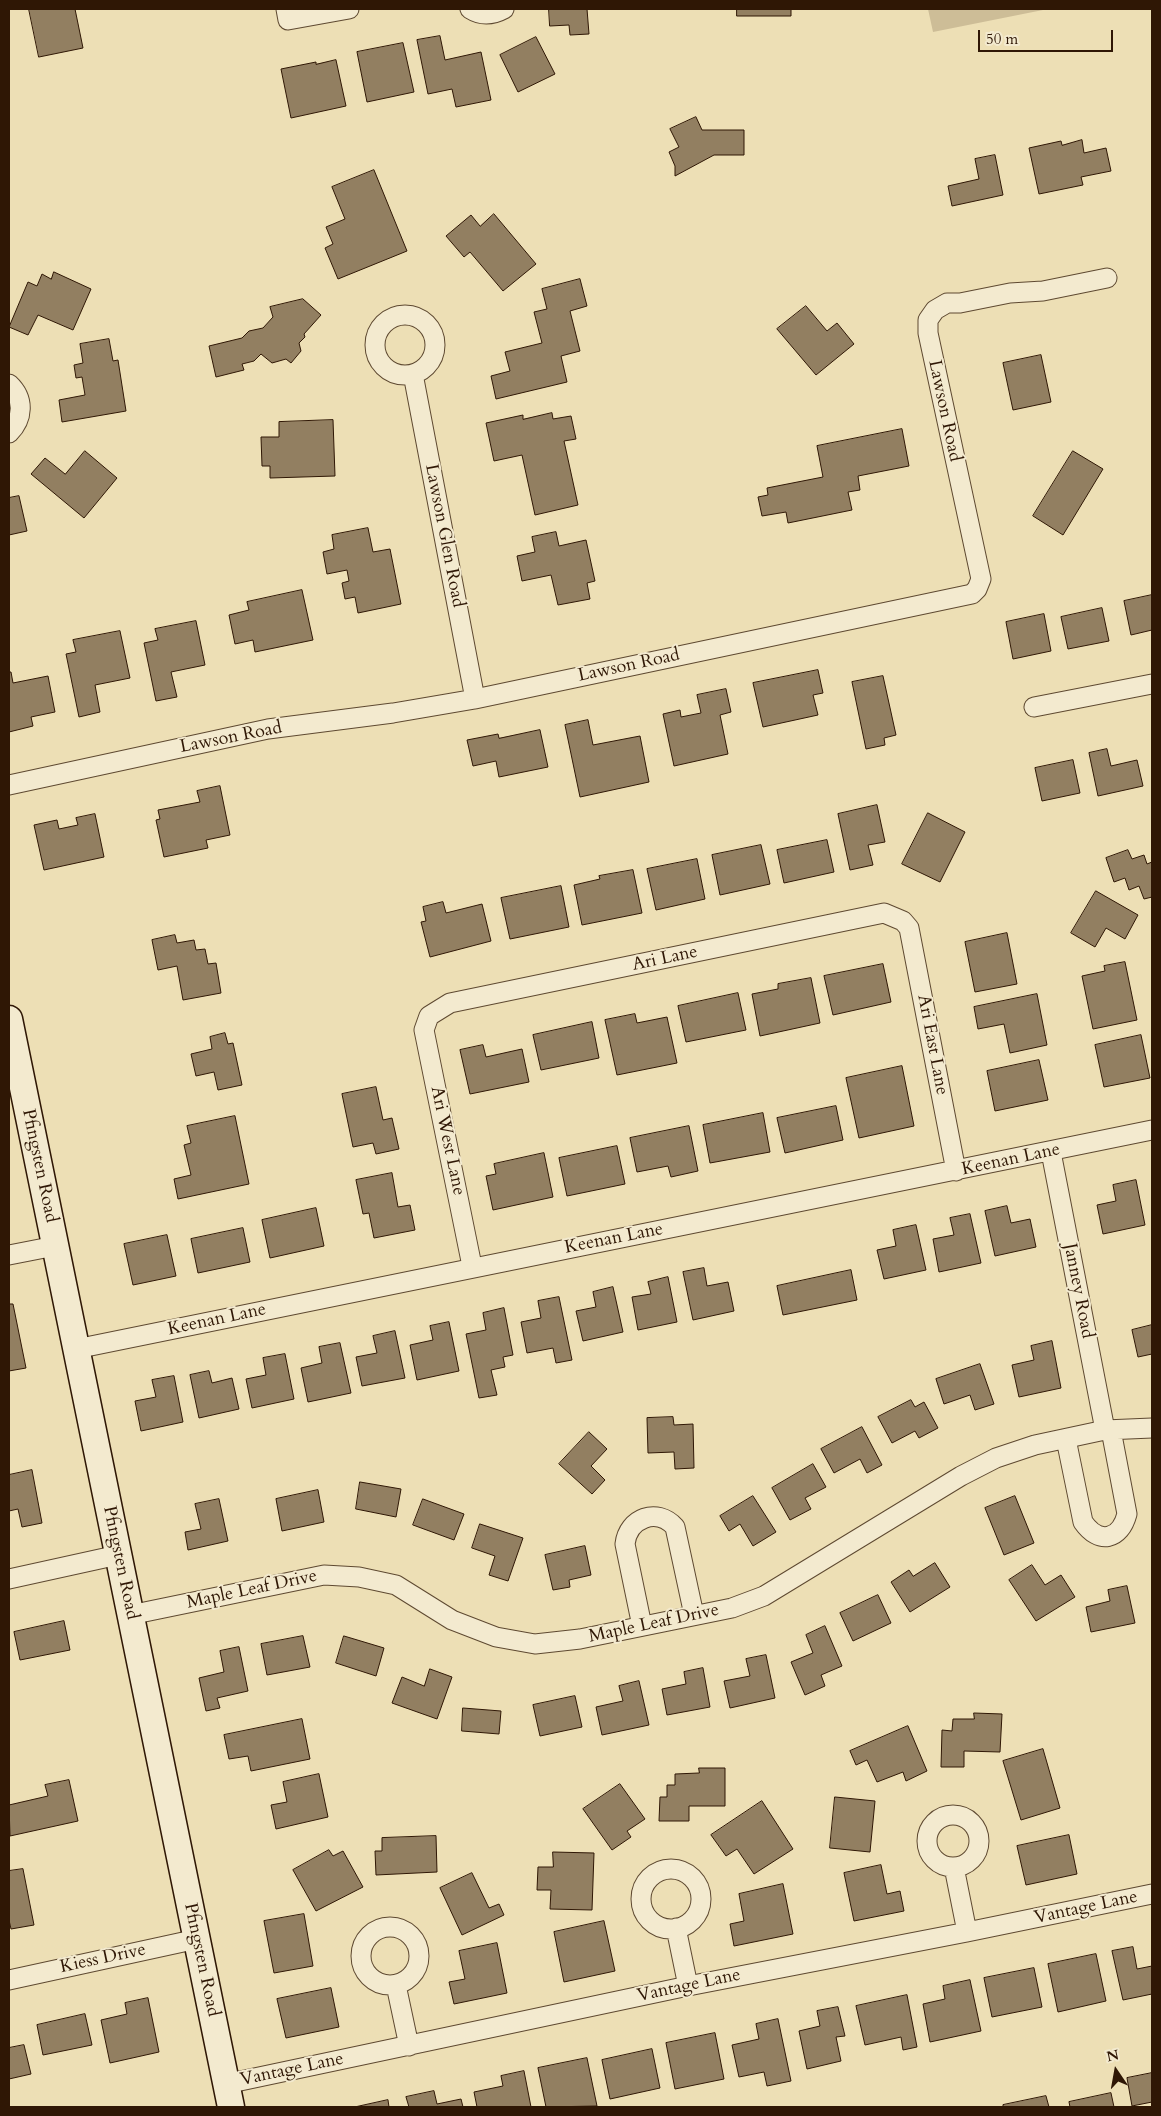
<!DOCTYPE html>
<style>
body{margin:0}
#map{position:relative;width:1161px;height:2116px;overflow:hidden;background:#eddfb5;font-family:Cardo,serif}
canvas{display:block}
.frame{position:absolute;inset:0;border:10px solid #2f1705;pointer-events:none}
.north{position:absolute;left:1091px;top:2046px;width:50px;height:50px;-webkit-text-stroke:4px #f3eacf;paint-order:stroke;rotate:348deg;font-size:14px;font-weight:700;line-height:20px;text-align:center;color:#2f1705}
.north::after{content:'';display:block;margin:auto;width:18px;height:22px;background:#2f1705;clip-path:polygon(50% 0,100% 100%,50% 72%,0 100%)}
.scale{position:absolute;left:978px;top:30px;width:135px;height:22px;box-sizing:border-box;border:2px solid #2f1705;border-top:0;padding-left:6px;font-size:15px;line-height:18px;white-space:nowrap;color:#2f1705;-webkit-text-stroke:4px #f3eacf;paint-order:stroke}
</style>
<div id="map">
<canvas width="1161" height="2116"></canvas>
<div class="frame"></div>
<div class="north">N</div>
<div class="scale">50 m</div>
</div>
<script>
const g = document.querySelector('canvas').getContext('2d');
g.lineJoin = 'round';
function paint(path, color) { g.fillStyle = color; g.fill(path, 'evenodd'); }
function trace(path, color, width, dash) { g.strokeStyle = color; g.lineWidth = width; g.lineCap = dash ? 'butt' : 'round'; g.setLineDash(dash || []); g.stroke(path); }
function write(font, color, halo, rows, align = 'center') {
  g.font = font + ' Cardo,serif'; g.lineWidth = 4; g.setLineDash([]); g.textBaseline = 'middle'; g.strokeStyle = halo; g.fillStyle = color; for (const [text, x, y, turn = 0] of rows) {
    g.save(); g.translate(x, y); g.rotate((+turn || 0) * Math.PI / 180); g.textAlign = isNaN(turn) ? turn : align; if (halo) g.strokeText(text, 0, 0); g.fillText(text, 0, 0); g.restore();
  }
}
paint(new Path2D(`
 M928 9H1048L933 32Z`), '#cdbd97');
const building = new Path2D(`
 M29 9H75L83 48 39 57Z
 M549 9H587L589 34 570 35 569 25 550 26Z
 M737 9H791V16H737Z
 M440 36 445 60 481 52 491 100 456 107 452 89 428 94 417 40Z
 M536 37 555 74 518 92 500 55Z
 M403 43 414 92 367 102 357 52Z
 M336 60 346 106 291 118 281 69 316 62V64Z
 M696 117 702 130H744V155H714L675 176V166L669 152 679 147 670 129Z
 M1082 140 1084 153 1106 148 1111 171 1081 177 1083 185 1039 194 1029 148 1061 141 1062 145Z
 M995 155 1003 195 952 206 948 186 979 179 975 159Z
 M374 170 407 251 338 279 325 248 333 244 326 227 345 219 332 187Z
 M494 214 536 264 503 291 470 252 464 257 446 236 471 215 480 226Z
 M54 272 91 289 73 330 38 315 28 335 9 327 28 282 37 286 42 274 51 279Z
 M580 279 587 306 570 311 580 351 561 356 567 382 496 399 491 376 510 371 505 352 542 343 534 312 547 309 542 289Z
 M303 299 321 315 304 334 305 337 299 343 301 351 291 363 286 359 272 363 261 354 254 361 242 364 244 370 216 377 209 346 242 338 249 331 263 328 273 317 270 307Z
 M806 306 827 331 837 323 854 344 816 375 777 329Z
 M109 339 113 361 118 360 126 411 62 422 59 400 85 395 82 377 76 378 74 365 83 363 80 344Z
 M1041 355 1051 402 1013 410 1003 363Z
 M552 413 553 419 571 416 576 439 564 441 578 505 535 515 522 455 494 461 486 423 523 415V419Z
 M333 420 335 476 270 478V466H262L261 437H279V422Z
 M902 429 909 466 858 476 860 490 848 492 852 510 788 523 786 512 762 516 758 497 768 495 767 488 823 477 817 446Z
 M85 451 117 478 84 518 31 474 45 458 65 474Z
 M1073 451 1103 469 1063 535 1033 516Z
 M19 496 27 531 9 535V498Z
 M368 528 373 552 390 549 401 604 358 613 355 597 345 599 342 583 349 581 347 570 327 574 323 552 334 549 332 535Z
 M556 532 559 546 586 540 595 581 587 583 590 599 558 605 551 575 522 581 517 556 535 552 532 537Z
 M302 590 313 640 255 652 253 640 235 644 229 615 249 610 247 602Z
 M1152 595V630L1131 635 1124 601Z
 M1102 608 1109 641 1068 649 1061 617Z
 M1044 614 1051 651 1013 659 1006 622Z
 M196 621 205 665 171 672 177 697 156 701 144 643 158 640 155 629Z
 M120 631 130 678 95 685 100 712 79 717 66 654 76 652 73 640Z
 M818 670 823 693 813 695 818 715 763 727 753 683Z
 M9 672H11L13 683 48 676 55 712 31 717 33 726 9 732Z
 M883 676 896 735 884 738 885 745 866 749 852 682Z
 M726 689 731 712 720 715 728 754 674 766 663 714 680 710 681 717 701 713 697 695Z
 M588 720 593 745 640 736 649 782 580 797 565 725Z
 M540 730 548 767 499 777 496 761 473 766 467 740 498 734 499 738Z
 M1107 749 1111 766 1137 760 1143 786 1098 796 1089 753Z
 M1073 760 1080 793 1042 801 1035 768Z
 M220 786 230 835 206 840 208 848 164 857 156 820 160 819 158 810 200 802 197 791Z
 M877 805 885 842 868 845 873 865 850 870 838 814Z
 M928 813 965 832 940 882 902 864Z
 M95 814 104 857 44 870 34 825 57 820 59 829 78 825 76 818Z
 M827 840 834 872 784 883 777 850Z
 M761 845 770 884 720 895 712 855Z
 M1128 850 1132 859 1144 855 1147 864 1152 862V897L1144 899 1139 886 1129 890 1125 878 1114 882 1106 858Z
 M697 859 705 899 656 910 647 869Z
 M633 870 642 913 582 925 574 885 600 879 599 876Z
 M561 886 569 927 510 939 501 898Z
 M1096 891 1138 915 1125 939 1106 928 1095 947 1071 933Z
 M443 902 446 913 482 904 491 941 430 957 421 922 426 921 423 907Z
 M1007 933 1017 984 975 992 965 942Z
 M175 935 177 943 194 940 196 950 205 949 208 964 216 963 221 993 183 1000 177 966 158 970 152 940Z
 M1125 962 1137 1020 1093 1029 1082 976 1105 971 1104 966Z
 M883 964 891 1002 833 1015 824 976Z
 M811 978 820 1023 760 1036 752 994 778 989V984Z
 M738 993 746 1030 686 1042 678 1006Z
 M1037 994 1047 1045 1010 1053 1004 1024 978 1029 974 1007Z
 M635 1014 637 1023 667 1017 677 1063 617 1075 605 1020Z
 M592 1022 599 1058 541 1070 533 1035Z
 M225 1033 228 1044 233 1043 242 1085 218 1090 214 1072 196 1076 191 1054 212 1049 210 1037Z
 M1141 1035 1150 1078 1104 1087 1095 1045Z
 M483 1045 486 1057 522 1049 529 1082 470 1094 460 1050Z
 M1039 1060 1048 1100 995 1111 987 1071Z
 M902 1066 914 1126 859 1138 846 1078Z
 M376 1087 383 1120 392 1118 399 1149 376 1154 373 1143 353 1147 342 1094Z
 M836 1106 843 1140 785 1153 777 1118Z
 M763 1113 770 1152 710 1163 703 1125Z
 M235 1116 249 1184 178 1199 174 1179 191 1175 184 1145 191 1143 187 1126Z
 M689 1126 698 1171 671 1177 668 1166 637 1172 630 1138Z
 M617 1146 625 1184 567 1196 559 1158Z
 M544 1153 553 1197 493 1210 486 1176 496 1174 494 1164Z
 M392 1173 398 1207 410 1205 415 1230 374 1238 369 1213 363 1214 356 1180Z
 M1136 1180 1145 1225 1103 1234 1097 1205 1116 1201 1113 1185Z
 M1007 1206 1011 1223 1030 1219 1036 1247 995 1256 985 1211Z
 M316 1208 324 1246 270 1258 262 1220Z
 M970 1214 981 1263 939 1272 933 1239 954 1235 950 1218Z
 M916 1225 926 1270 884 1279 877 1250 896 1246 893 1230Z
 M243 1228 250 1262 198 1273 191 1239Z
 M167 1235 176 1276 133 1285 124 1244Z
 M704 1268 707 1286 728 1282 734 1311 693 1320 683 1272Z
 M851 1270 857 1300 783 1315 777 1286Z
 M668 1277 677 1322 638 1330 632 1297 651 1294 648 1282Z
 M613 1287 623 1332 583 1341 576 1311 596 1307 593 1292Z
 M559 1297 572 1360 556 1363 553 1348 527 1353 521 1322 541 1318 538 1301Z
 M9 1304H13L26 1368 9 1371Z
 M504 1308 513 1355 503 1357 505 1367 491 1370 497 1395 479 1398 466 1334 486 1330 483 1313Z
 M449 1322 459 1371 417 1380 410 1345 433 1340 430 1326Z
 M1152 1325V1354L1138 1357 1132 1330Z
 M395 1331 405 1378 362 1386 356 1357 377 1353 373 1336Z
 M1052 1341 1061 1388 1019 1397 1012 1365 1034 1360 1031 1346Z
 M340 1343 351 1393 308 1402 301 1368 322 1363 319 1347Z
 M285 1354 294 1399 252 1408 246 1379 266 1375 263 1358Z
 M980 1364 994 1404 975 1410 970 1395 944 1404 936 1379Z
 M209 1371 212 1383 232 1378 239 1409 199 1418 190 1375Z
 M174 1376 183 1422 141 1431 135 1401 156 1397 152 1380Z
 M911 1400 915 1407 924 1402 938 1428 919 1438 915 1431 892 1443 878 1417Z
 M673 1417 674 1425 693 1424 694 1468 675 1469 674 1452 648 1453 647 1418Z
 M862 1427 882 1465 867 1473 860 1459 834 1473 821 1449Z
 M589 1432 607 1449 591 1466 605 1480 592 1494 559 1464Z
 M813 1464 826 1487 805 1498 811 1509 790 1520 772 1488Z
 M32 1470 42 1523 22 1527 18 1509 9 1511V1475Z
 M360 1482 401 1489 396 1517 356 1509Z
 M318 1490 324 1522 282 1531 276 1499Z
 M753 1496 776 1532 753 1546 740 1524 729 1531 720 1516Z
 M1015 1496 1034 1543 1004 1555 985 1508Z
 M219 1499 228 1541 188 1550 185 1532 201 1529 195 1504Z
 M423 1499 464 1514 454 1540 413 1525Z
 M480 1524 523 1538 508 1581 489 1575 495 1556 472 1548Z
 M585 1546 591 1575 569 1580 570 1587 553 1590 545 1555Z
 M935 1563 950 1587 910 1612 891 1582 909 1570 913 1576Z
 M1032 1565 1045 1585 1061 1575 1075 1597 1036 1621 1009 1580Z
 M1127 1586 1135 1623 1091 1632 1086 1607 1110 1601 1108 1590Z
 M878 1595 891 1623 853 1641 840 1613Z
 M64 1621 70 1650 20 1660 14 1632Z
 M825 1626 842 1666 821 1675 825 1686 805 1695 791 1662 813 1653 806 1635Z
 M303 1636 310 1667 267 1675 261 1644Z
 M344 1636 384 1648 376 1676 336 1663Z
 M239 1647 248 1691 217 1698 220 1708 206 1711 199 1678 224 1672 220 1651Z
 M766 1655 775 1698 730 1708 724 1681 750 1676 746 1659Z
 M703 1668 710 1707 667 1715 662 1689 686 1684 684 1672Z
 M430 1669 452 1677 437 1719 392 1703 402 1677 424 1686Z
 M639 1681 649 1725 602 1735 596 1707 623 1701 619 1686Z
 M575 1696 582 1727 540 1736 533 1705Z
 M463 1708 501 1711 499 1734 462 1731Z
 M974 1713 1002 1714 1000 1752 964 1751V1767H941L942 1730 952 1731 953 1719H974Z
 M302 1719 310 1759 251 1771 248 1756 229 1759 224 1735Z
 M908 1726 927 1771 906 1781 903 1772 877 1782 867 1760 856 1765 850 1751Z
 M1043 1749 1060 1808 1021 1820 1003 1761Z
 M699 1768H725V1806H689V1821H659L660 1797H667V1785H675V1774L699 1773Z
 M319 1774 328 1817 276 1829 271 1805 287 1802 283 1782Z
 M69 1780 78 1821 10 1836 9 1805 48 1796 45 1785Z
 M620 1784 645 1819 627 1831 631 1837 612 1850 583 1809Z
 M835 1797 875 1801 870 1852 830 1848Z
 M762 1801 793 1849 754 1874 737 1849 726 1856 711 1835Z
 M1069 1835 1077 1874 1026 1885 1017 1846Z
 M436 1836 437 1872 376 1875 375 1851H382V1838Z
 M329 1850 333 1856 343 1851 363 1887 316 1911 293 1870Z
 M553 1852 594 1853 592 1910 550 1909 551 1890H537L538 1867H553Z
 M881 1865 887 1894 900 1891 904 1911 854 1921 844 1873Z
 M23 1869 34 1925 11 1929 9 1920V1871Z
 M472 1873 489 1908 499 1904 504 1915 462 1935 440 1888Z
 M783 1884 793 1934 734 1946 730 1924 744 1921 739 1894Z
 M304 1914 313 1966 274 1973 264 1921Z
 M604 1921 615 1971 564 1982 554 1932Z
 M497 1943 507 1993 454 2004 449 1982 465 1979 459 1951Z
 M1133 1947 1137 1969 1152 1966V1994L1123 2000 1112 1951Z
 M1096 1954 1106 2001 1058 2012 1048 1964Z
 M1034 1968 1042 2007 992 2017 984 1978Z
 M970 1980 981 2031 930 2042 923 2004 945 1999 943 1986Z
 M331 1988 339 2027 286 2038 277 1999Z
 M907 1995 917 2047 903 2050 901 2037 865 2045 856 2006Z
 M148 1998 159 2052 110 2063 101 2020 127 2014 125 2003Z
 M838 2007 845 2036 836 2037 841 2061 807 2069 799 2031 820 2026 817 2011Z
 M85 2014 92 2045 43 2055 37 2025Z
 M778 2019 791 2081 767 2086 764 2072 739 2077 732 2045 759 2039 756 2024Z
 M715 2033 724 2079 675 2089 666 2043Z
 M24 2045 31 2074 9 2079V2048Z
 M652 2049 660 2088 610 2099 602 2060Z
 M587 2058 597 2106 546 2107 538 2068Z
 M524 2071 531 2107H477L474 2092 503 2086 501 2076Z
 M1152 2073V2102L1132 2106 1127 2078Z
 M434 2091 437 2104 461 2099 463 2107H409L406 2097Z
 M1111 2093 1114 2107H1070L1069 2102Z
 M1046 2096 1049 2107H1003V2105Z
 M388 2100 389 2107H355Z`);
paint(building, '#927f61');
trace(building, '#2f1705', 1);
const street = new Path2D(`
 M286 9 288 20 349 9
 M470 9C481 16 493 15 504 9
 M375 345a30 30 0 1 1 60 0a30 30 0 1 1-60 0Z
 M413 374 475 699
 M9 384C25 399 23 419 9 433
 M1034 707 1152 684
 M9 785 268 729 393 713 475 699 972 594 977 589 981 579 928 333V320L935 310 947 303H960L1010 293 1043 291 1107 278
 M1051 1152 1105 1430
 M9 1255 55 1246
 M472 1266 424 1030 429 1016 450 1003 884 913 903 921 909 928 956 1171
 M76 1349C434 1273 794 1206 1152 1130
 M1066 1439 1083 1522C1099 1545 1120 1540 1127 1514L1111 1430
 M9 1579 118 1555
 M130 1615 324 1575 359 1577 396 1585 452 1620 496 1637 535 1644 580 1639 732 1608 764 1596 961 1476 996 1458 1035 1445 1105 1430 1152 1428
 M642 1626 625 1544C628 1518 657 1507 675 1527L694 1615
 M927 1841a26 26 0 1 1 52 0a26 26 0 1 1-52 0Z
 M954 1867 967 1932
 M641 1899a30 30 0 1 1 60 0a30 30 0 1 1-60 0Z
 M361 1956a29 29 0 1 1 58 0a29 29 0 1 1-58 0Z
 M676 1928 688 1986
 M9 1980 197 1939
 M396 1985 409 2046
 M226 2084 688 1986 967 1932 1152 1894`);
const secondary = new Path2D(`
 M9 1019 231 2107`);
trace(street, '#5e4931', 21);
trace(secondary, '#2f1705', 29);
trace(street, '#f3eacf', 19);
trace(secondary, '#f3eacf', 26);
write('18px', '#2f1705', '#f3eacf', [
 ["Lawson Road",944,411,78],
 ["Lawson Glen Road",444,536,79],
 ["Lawson Road",629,666,-12],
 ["Lawson Road",231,738,-11],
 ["Ari Lane",665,959,-12],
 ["Ari East Lane",932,1045,79],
 ["Ari West Lane",447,1141,78],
 ["Keenan Lane",1011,1160,-12],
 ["Pfingsten Road",39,1166,78],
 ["Keenan Lane",614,1239,-11],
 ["Janney Road",1078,1291,79],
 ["Keenan Lane",217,1320,-12],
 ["Pfingsten Road",120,1563,78],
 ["Maple Leaf Drive",252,1590,-12],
 ["Maple Leaf Drive",654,1624,-12],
 ["Vantage Lane",1086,1908,-12],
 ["Kiess Drive",103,1959,-12],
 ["Pfingsten Road",201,1960,78],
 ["Vantage Lane",689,1986,-12],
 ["Vantage Lane",292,2070,-12]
]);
</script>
